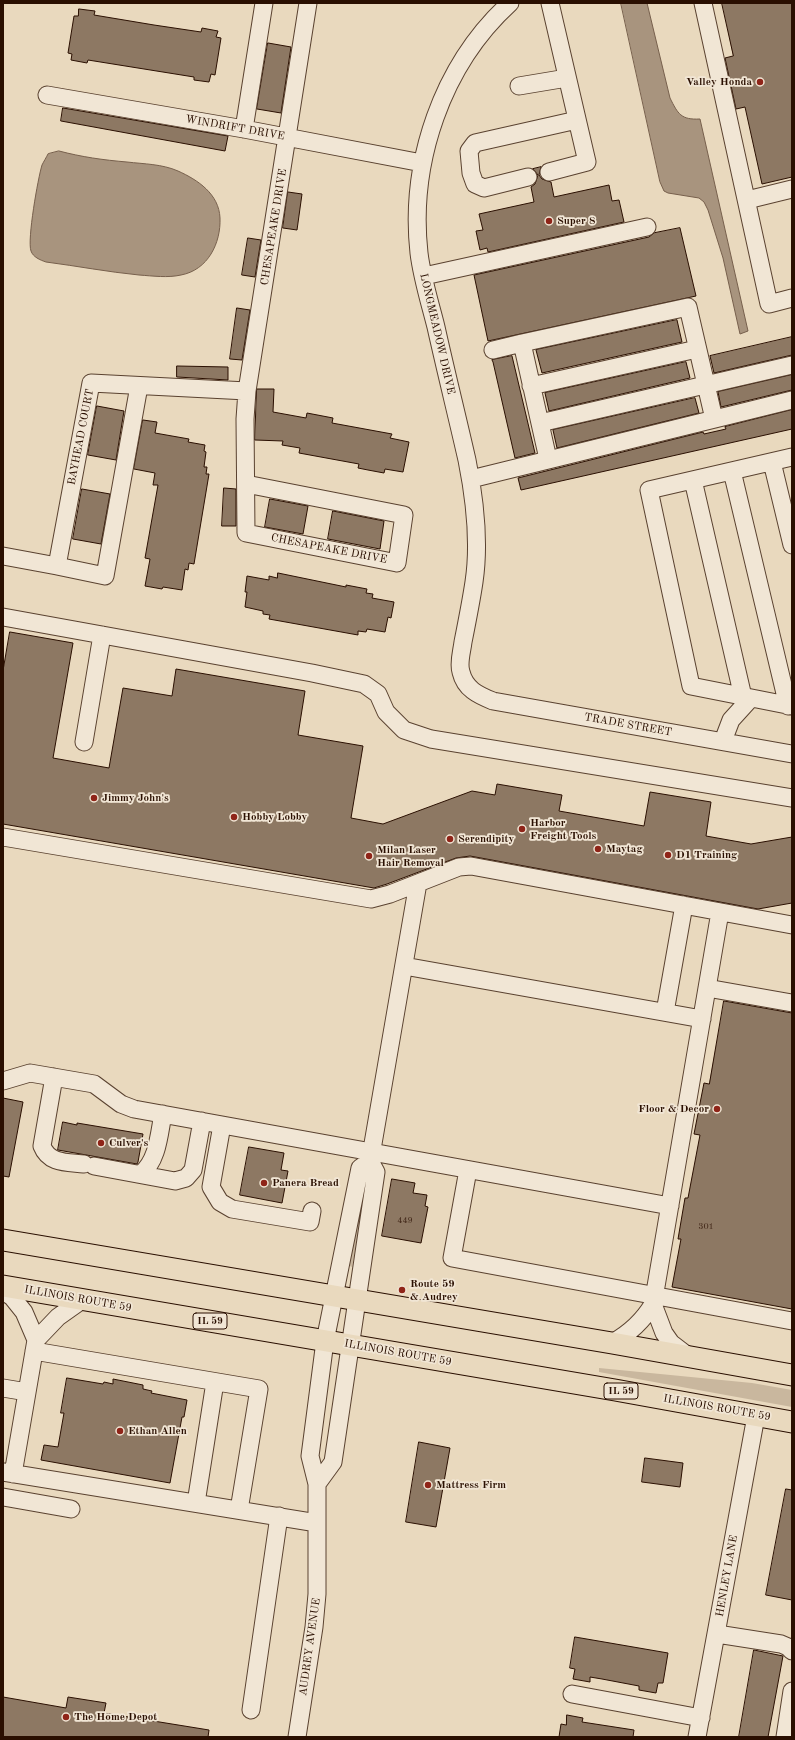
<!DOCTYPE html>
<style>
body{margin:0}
#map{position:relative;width:795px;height:1740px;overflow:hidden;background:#e9d9be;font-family:"Old Standard TT",serif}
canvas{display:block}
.frame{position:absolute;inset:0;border:4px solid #2a0f01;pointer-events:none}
</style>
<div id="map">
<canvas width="795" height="1740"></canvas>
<div class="frame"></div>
</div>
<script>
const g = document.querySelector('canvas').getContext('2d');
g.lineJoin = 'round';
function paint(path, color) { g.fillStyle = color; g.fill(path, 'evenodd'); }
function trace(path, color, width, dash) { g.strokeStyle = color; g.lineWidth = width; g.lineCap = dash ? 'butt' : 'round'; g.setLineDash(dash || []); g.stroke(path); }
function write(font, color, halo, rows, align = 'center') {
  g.font = font + ' "Old Standard TT",serif'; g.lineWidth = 3.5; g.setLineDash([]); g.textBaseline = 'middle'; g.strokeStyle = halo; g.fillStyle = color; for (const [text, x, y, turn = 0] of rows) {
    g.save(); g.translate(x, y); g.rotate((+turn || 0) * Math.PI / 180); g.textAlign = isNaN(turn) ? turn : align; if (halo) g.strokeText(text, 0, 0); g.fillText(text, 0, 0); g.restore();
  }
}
paint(new Path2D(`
 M366 1171 370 1173 352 1267 348 1265Z
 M599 1368 752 1383 792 1390V1407L599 1372Z`), '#c9b79e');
const water = new Path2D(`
 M621 3H647L670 98C678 114 681 120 700 119L748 331 740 334 723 258 708 210 704 202 699 198 668 193 664 191 660 182Z
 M59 151C82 157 103 160 127 162 144 164 162 164 178 171 198 180 219 194 220 218 221 243 208 270 181 275 168 278 153 276 139 275 108 272 77 266 46 262 40 260 33 257 31 251 27 240 38 178 42 165 44 161 46 158 48 154Z`);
paint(water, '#a8947e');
trace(water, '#765f4c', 1);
const building = new Path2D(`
 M722 3H792V177L762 184 745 107 736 109 725 58 733 56Z
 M79 9 95 11 94 15 154 25 201 32 202 28 218 31 216 37 221 38 215 75 211 74 209 82 194 80V77L88 60 87 63 71 60 72 54 68 53 74 16H78Z
 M268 43 291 47 281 113 257 109Z
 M63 108 228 136 225 151 61 121Z
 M541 167 539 175 542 179 551 182 554 197 609 185 612 201 619 200 624 222 488 252 487 248 480 250 476 231 483 230 479 214 534 202 531 187 535 184 538 175 533 169Z
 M288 192 302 194 297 230 283 228Z
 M680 228 696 296 488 341 474 275 649 237 654 233Z
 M248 238 261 240 255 277 242 275Z
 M237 308 250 310 242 360 230 359Z
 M677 320 682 342 542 373 536 350Z
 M792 337V355L714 373 710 356Z
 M512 356 535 453 515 458 493 362 492 360Z
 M686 362 690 378 549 411 545 393Z
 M177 366 228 367V380L177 377Z
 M792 375V390L721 407 718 392Z
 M257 389H274L273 412 306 418 307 413 333 418 332 423 392 434 390 438 409 442 403 472 385 469 384 473 368 470 358 468 359 464 299 453 300 448 282 445 283 441 255 440Z
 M695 398 699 413 557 448 553 430Z
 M97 406 124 411 116 460 88 455Z
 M792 410V429L521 490 518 478 703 432 704 434 726 429 725 427Z
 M143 420 157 422 155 433 189 439 188 442 205 445 204 451 206 452 204 467H207L206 474H209L194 564 189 563 188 570 185 569 182 590 163 587 162 589 145 586 150 559 145 558 158 485H153L155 473 134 469Z
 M224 488 236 489V526H222Z
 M82 489 110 494 101 544 73 539Z
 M270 499 308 506 303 534 265 527Z
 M333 511 384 521 380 549 328 539Z
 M278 573 346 587V585L367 589 366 593 373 594 372 598 394 602 391 618 388 617 385 632 367 629 366 632 358 631V635L269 619 270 615 263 614V611L245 607 247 592H245L247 576 269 580V576L277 578Z
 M10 632 73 643 53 758 109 768 123 688 172 696 176 669 305 691 298 735 363 746 351 818 383 824 472 791 495 795 497 784 562 795 559 811 644 826 650 792 711 802 706 836 751 844 792 837V903L758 909 470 856 456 858 387 884 374 888 3 824V671Z
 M724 1001 792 1013V1309L672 1287 681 1239H678L685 1198H688L700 1135 694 1134 704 1083 709 1084Z
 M3 1098 23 1102 9 1177 3 1176Z
 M63 1122 77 1125V1123L143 1134 138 1162 137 1164 58 1150Z
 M249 1147 284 1153 281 1170 288 1171 282 1203 240 1195Z
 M392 1179 415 1183 413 1193 427 1195 425 1206 428 1207 421 1243 382 1236Z
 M67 1378 103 1384 104 1382 113 1384V1379L143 1385V1389L152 1391 151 1393 187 1400 184 1417H182L170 1483 41 1460 44 1445 58 1447 64 1413H61Z
 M419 1442 450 1448 436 1527 406 1522Z
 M645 1458 683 1463 680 1487 642 1482Z
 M786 1489 792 1490V1600L766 1595Z
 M575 1637 668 1653 663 1683H658L656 1693 639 1690V1686L602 1679 590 1677V1682L573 1679 575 1669 570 1668Z
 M754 1650 783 1656 768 1737H739Z
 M3 1697 66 1708 68 1697 106 1703 104 1713 209 1730 208 1737H3Z
 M567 1715 583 1718 582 1722 634 1730 633 1737H559L561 1724 566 1725Z`);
paint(building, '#8d7863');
trace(building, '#2a0f01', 1);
const minor = new Path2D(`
 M510 3C442 65 409 162 419 253 422 278 430 303 436 327 446 372 457 416 467 460 475 500 480 542 474 582 471 602 467 622 463 642 462 651 458 663 461 672 465 689 478 695 493 701L792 754
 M703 3 769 304 792 298
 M519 86 567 78
 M47 95 244 129 422 163
 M244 129 264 3
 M549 172 587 162 550 3
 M528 177 484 188 475 184 471 173 469 151 475 143 577 120
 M747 200 792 189
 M424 276 647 227
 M493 350 522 343
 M531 386 697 349
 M540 423 792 365
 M792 457 649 490 691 686 792 706
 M548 459 522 343 688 307 714 419
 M772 462 792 545
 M732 471 788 706
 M471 479 792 400
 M693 480 743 697
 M246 484 404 515 397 563 246 533 245 419 247 391 308 3
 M3 556 57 566 91 383 247 391
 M57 566 105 576 139 386
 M3 617 312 673 364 684 378 694 386 712 404 730 431 739 792 798
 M723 741 731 720 751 698
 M84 742 102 635
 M3 837 371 899 390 894 459 867 471 866 792 925
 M404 966 702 1019
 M707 988 792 1003
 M665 1012 684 905
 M54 1077 42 1146C49 1164 67 1162 84 1164
 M3 1081 30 1073 94 1084 121 1104 134 1109 670 1206
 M222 1125 211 1187 220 1202 232 1209 310 1222 312 1211
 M94 1166 175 1181 186 1178 193 1170 202 1121
 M468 1170 452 1258 792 1321
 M141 1174C158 1160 159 1134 163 1114
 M3 1291 12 1297 24 1312 36 1340 13 1474
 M653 1304 664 1333 671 1343 688 1356
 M36 1340 58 1317 82 1300
 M612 1343C630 1333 643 1321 653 1304L720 912
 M34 1351 259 1389 239 1510
 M3 1388 27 1392
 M3 1472 317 1523
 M317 1484 333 1462 376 1172 370 1161 418 883
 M3 1497 71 1509
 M196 1503 215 1382
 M717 1634 781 1644 788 1647 792 1651
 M572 1694 701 1718
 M251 1710 279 1516
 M297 1737 314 1627 317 1594V1484L310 1456 325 1341 360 1168 370 1161
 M697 1737 756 1416
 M785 1737 792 1691`);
const major = new Path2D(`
 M3 1240 612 1343 792 1375
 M3 1286 615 1390 792 1422`);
trace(minor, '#5a4230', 19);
trace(major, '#2a0f01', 23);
trace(minor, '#f1e6d5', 17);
trace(major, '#e9d9be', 21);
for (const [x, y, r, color] of [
 [760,82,4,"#8f2418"],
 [549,221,4,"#8f2418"],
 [94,798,4,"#8f2418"],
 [234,817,4,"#8f2418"],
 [522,829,4,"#8f2418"],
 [450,839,4,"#8f2418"],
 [598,849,4,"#8f2418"],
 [668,855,4,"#8f2418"],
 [369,856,4,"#8f2418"],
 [717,1109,4,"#8f2418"],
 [101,1143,4,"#8f2418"],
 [264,1183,4,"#8f2418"],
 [402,1290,4,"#8f2418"],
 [120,1431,4,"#8f2418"],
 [428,1485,4,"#8f2418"],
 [66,1717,4,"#8f2418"]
]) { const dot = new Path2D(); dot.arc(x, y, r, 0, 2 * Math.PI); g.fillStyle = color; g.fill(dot); trace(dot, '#f1e6d5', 1.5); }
write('9px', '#43291a', null, [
 ["449",405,1221],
 ["301",706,1227]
]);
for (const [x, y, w] of [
 [210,1321,34],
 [621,1391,34]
]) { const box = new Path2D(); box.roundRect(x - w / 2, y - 8, w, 16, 3); g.fillStyle = '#f1e6d5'; g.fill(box); trace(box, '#2a0f01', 1); }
write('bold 10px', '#2a0f01', null, [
 ["IL 59",210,1321],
 ["IL 59",621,1391]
]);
write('bold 11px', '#2a0f01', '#f1e6d5', [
 ["Valley Honda",752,82,"right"],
 ["Super 8",557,221],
 ["Jimmy John's",102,798],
 ["Hobby Lobby",242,817],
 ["Harbor",530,823],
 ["Freight Tools",530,836],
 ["Serendipity",458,839],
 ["Maytag",606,849],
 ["Milan Laser",377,850],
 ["Hair Removal",377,863],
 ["D1 Training",676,855],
 ["Floor & Decor",709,1109,"right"],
 ["Culver's",109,1143],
 ["Panera Bread",272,1183],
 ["Route 59",410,1284],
 ["& Audrey",410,1297],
 ["Ethan Allen",128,1431],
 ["Mattress Firm",436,1485],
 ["The Home Depot",74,1717]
], 'left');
write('11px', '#2a0f01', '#f1e6d5', [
 ["WINDRIFT DRIVE",235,128,10],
 ["CHESAPEAKE DRIVE",274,227,-81],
 ["LONGMEADOW DRIVE",437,334,77],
 ["BAYHEAD COURT",81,437,-79],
 ["CHESAPEAKE DRIVE",329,549,11],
 ["TRADE STREET",628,725,10],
 ["ILLINOIS ROUTE 59",78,1299,10],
 ["ILLINOIS ROUTE 59",398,1353,10],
 ["ILLINOIS ROUTE 59",717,1408,10],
 ["HENLEY LANE",727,1576,-80],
 ["AUDREY AVENUE",310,1647,-82]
]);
</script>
